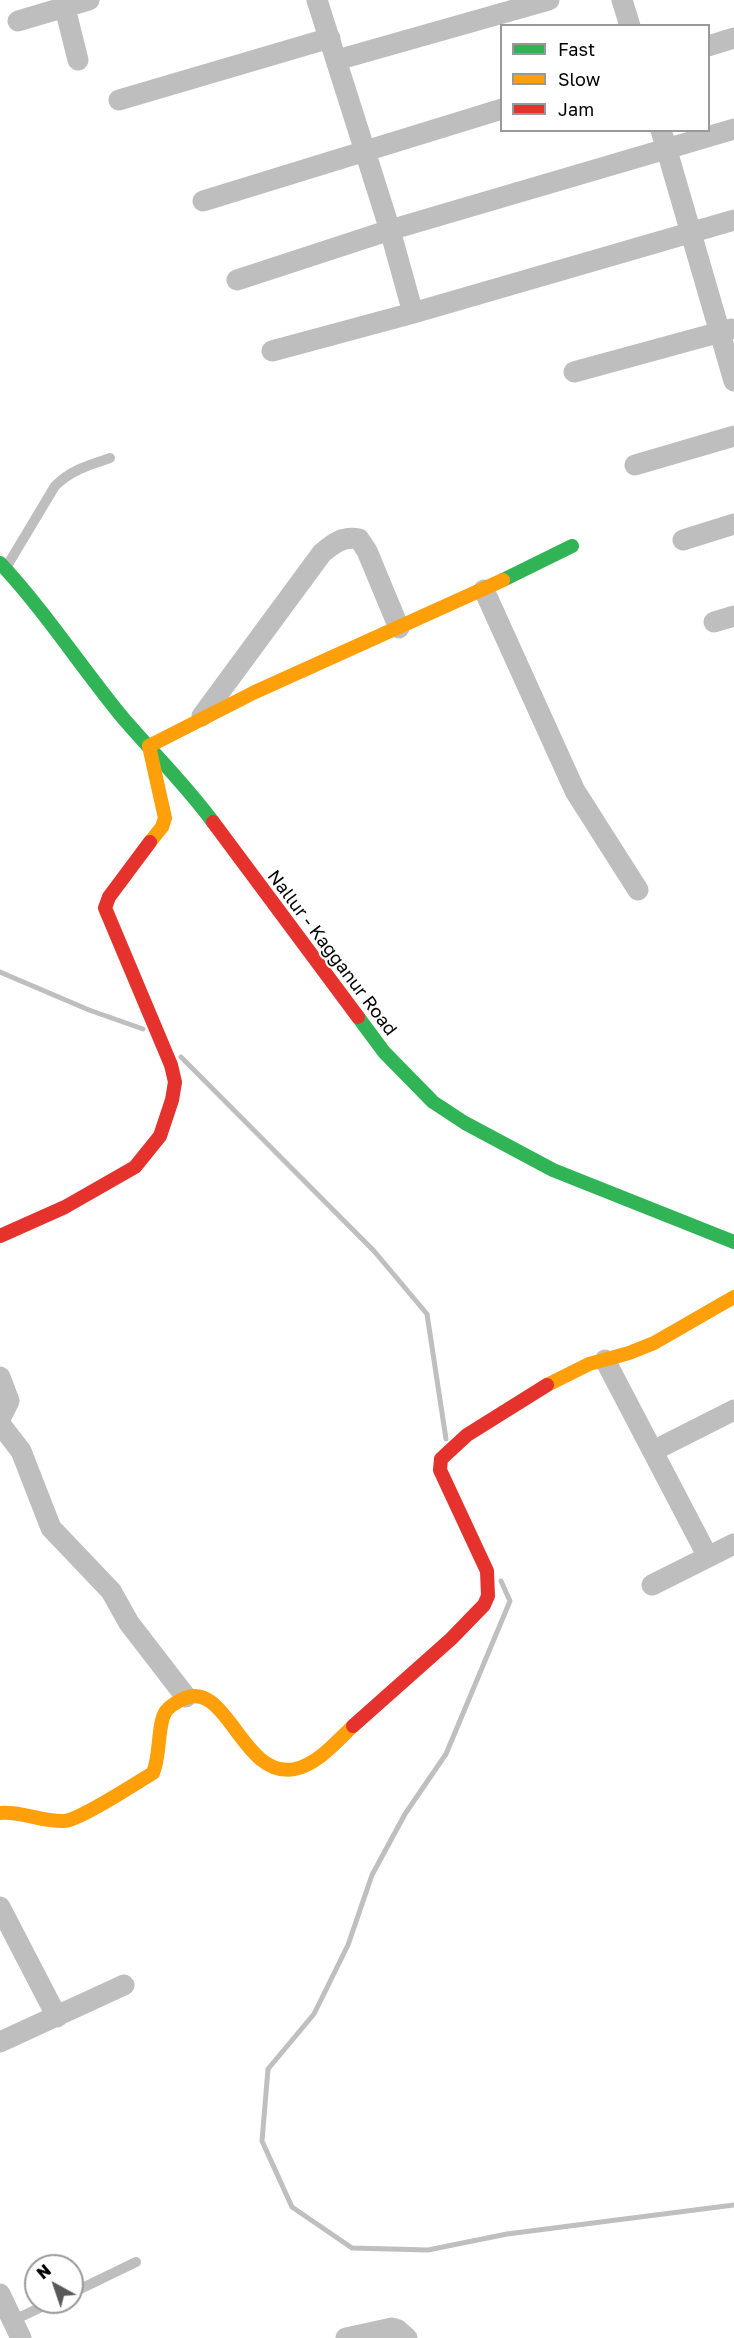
<!DOCTYPE html>
<style>
body{margin:0}
#map{position:relative;width:734px;height:2338px;overflow:hidden;background:#fff;font-family:"Golos Text",sans-serif}
canvas{display:block}
.legend{position:absolute;left:500px;top:24px;width:210px;height:108px;box-sizing:border-box;background:#fff;border:2px solid #999;margin:0;padding:8px 10px;list-style:none;font-size:18px;color:#000}
.legend li{display:flex;align-items:center;gap:12px;height:30px}
.legend b{width:30px;border:2px solid #999}
.north{position:absolute;left:24px;top:2254px;width:60px;height:60px;box-sizing:border-box;background:#fff;border:2px solid #999;border-radius:50%;rotate:320deg;font-size:16px;font-weight:700;line-height:24px;text-align:center;color:#000}
.north::after{content:'';display:block;margin:auto;width:21px;height:27px;background:#595959;clip-path:polygon(50% 0,100% 100%,50% 72%,0 100%)}
</style>
<div id="map">
<canvas width="734" height="2338"></canvas>
<ul class="legend">
<li><b style="height:8px;background:#30b455"></b>Fast</li>
<li><b style="height:8px;background:#ff9f0a"></b>Slow</li>
<li><b style="height:8px;background:#e5322d"></b>Jam</li>
</ul>
<div class="north">N</div>
</div>
<script>
const g = document.querySelector('canvas').getContext('2d');
g.lineJoin = 'round';
function trace(path, color, width, dash) { g.strokeStyle = color; g.lineWidth = width; g.lineCap = dash ? 'butt' : 'round'; g.setLineDash(dash || []); g.stroke(path); }
function write(font, color, halo, rows, align = 'center') {
  g.font = font + ' "Golos Text",sans-serif'; g.lineWidth = 4.5; g.setLineDash([]); g.textBaseline = 'middle'; g.strokeStyle = halo; g.fillStyle = color; for (const [text, x, y, turn = 0] of rows) {
    g.save(); g.translate(x, y); g.rotate((+turn || 0) * Math.PI / 180); g.textAlign = isNaN(turn) ? turn : align; if (halo) g.strokeText(text, 0, 0); g.fillText(text, 0, 0); g.restore();
  }
}
trace(new Path2D(`
 M0 972 89 1010 143 1029
 M181 1057 374 1251 427 1314 446 1439
 M501 1581 510 1601 446 1754 405 1814 372 1875 348 1945 314 2014 268 2069 262 2141 292 2207 352 2248 428 2250 507 2234 734 2205`), '#bfbfbf', 5);
trace(new Path2D(`
 M7 566 55 486C71 470 89 465 110 458
 M72 2293 136 2262
 M14 2320 52 2302`), '#bebebe', 10);
trace(new Path2D(`
 M63 0 78 60
 M317 0 390 230 413 313
 M622 0 630 26
 M18 21 89 0
 M708 46 734 38
 M337 60 549 0
 M119 100 330 38
 M661 130 734 381
 M203 201 502 109
 M237 280 390 230 734 129
 M272 351 413 313 734 220
 M574 372 732 329
 M635 465 734 436
 M683 540 734 524
 M484 590 575 791 638 890
 M714 622 734 616
 M202 716 322 553C334 543 343 536 359 539L367 551 399 628
 M605 1360 708 1557
 M0 1377 9 1401 0 1419
 M0 1424 21 1451 51 1528 111 1591 129 1623 186 1697
 M653 1451 734 1410
 M652 1585 734 1544
 M0 1907 57 2017
 M0 2042 124 1985
 M0 2294 21 2338
 M346 2338 392 2328 398 2330 407 2338`), '#bebebe', 21);
trace(new Path2D(`
 M0 563C45 611 81 667 123 718 153 753 186 785 213 822
 M503 580 572 546
 M358 1017 384 1052 433 1102 465 1123 553 1170 734 1242`), '#30b455', 14);
trace(new Path2D(`
 M150 842 162 827 165 818 149 746 255 692 503 580
 M547 1385 589 1364 629 1353 654 1343 734 1297
 M0 1813C22 1811 42 1822 64 1821 80 1820 136 1783 153 1773 161 1754 157 1724 166 1711 170 1706 175 1703 181 1700 227 1675 241 1780 295 1769 318 1764 336 1742 353 1726`), '#ff9f0a', 14);
trace(new Path2D(`
 M213 822 358 1017
 M0 1236 65 1207 135 1167 160 1136 172 1100 175 1082 171 1065 105 908 109 897 150 842
 M353 1726 451 1639 484 1605 488 1596 487 1571 440 1470 441 1459 467 1435 547 1385`), '#e5322d', 14);
write('18px', '#000', '#fff', [
 ["Nallur - Kagganur Road",332,953,53]
]);
</script>
